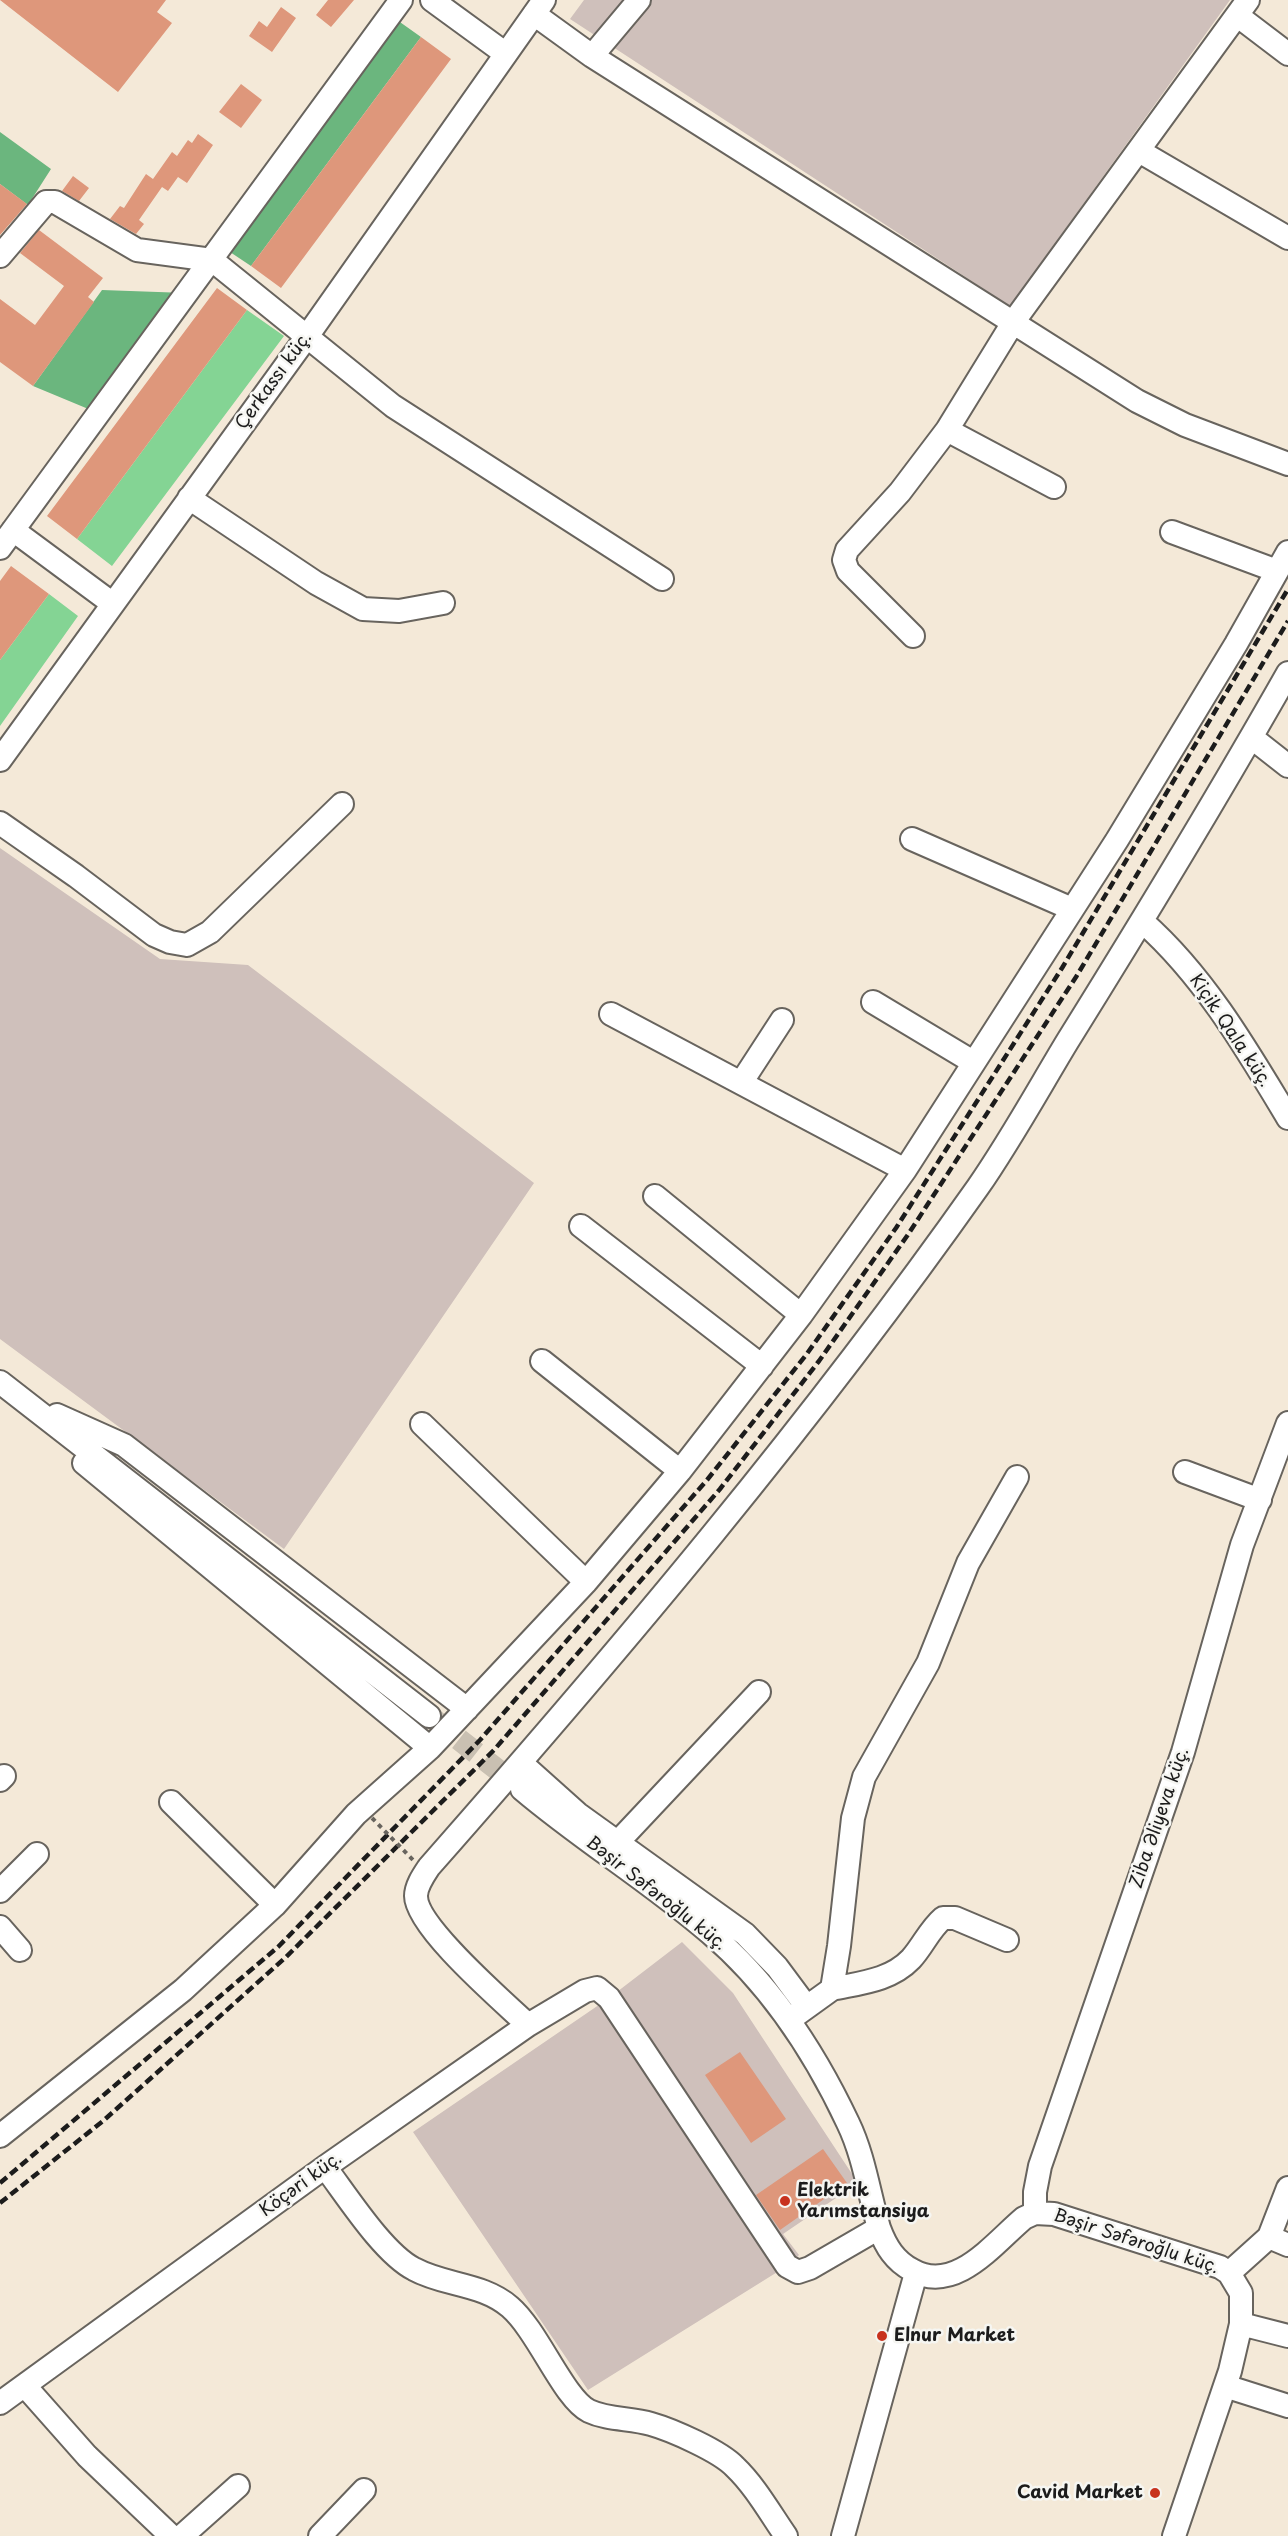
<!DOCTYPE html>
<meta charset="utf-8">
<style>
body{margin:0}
canvas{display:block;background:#f4e9d8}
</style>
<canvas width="1288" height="2536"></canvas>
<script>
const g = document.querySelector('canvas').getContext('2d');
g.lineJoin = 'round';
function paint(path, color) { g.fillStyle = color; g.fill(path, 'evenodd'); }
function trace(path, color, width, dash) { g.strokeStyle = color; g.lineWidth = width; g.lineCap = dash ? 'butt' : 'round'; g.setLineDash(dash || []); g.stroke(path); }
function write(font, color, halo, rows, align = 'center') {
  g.font = font + ' "Playpen Sans",sans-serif'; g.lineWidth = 5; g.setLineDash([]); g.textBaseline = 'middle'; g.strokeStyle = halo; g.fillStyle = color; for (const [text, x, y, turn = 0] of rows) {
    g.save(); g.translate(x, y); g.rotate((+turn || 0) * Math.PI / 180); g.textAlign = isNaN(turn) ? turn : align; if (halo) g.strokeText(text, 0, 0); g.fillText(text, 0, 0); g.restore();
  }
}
paint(new Path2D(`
 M584 0H1230L1010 306 570 19Z
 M0 848 160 959 248 965 534 1183 284 1549 0 1339Z
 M682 1942 733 1993 858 2183 783 2234 799 2255 787 2266 588 2390 413 2132 609 1998Z`), '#cfc0bb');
paint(new Path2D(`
 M247 310 284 336 112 566 77 539Z
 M49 594 78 616 0 726V660Z`), '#84d494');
paint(new Path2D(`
 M390 15 421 37 251 266 221 246Z
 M0 132 51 169 28 205 0 184Z
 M102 290 186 293 98 413 33 386Z`), '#6bb67e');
paint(new Path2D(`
 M0 0H166L157 12 172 23 118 92Z
 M328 0H354L331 27 316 15Z
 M281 7 296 18 272 52 249 36 259 21 267 27Z
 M421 37 451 59 281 288 251 266Z
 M241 84 262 100 241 128 219 112Z
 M198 134 213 145 187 183 178 177 168 191 162 187 139 220 144 224 136 234 110 219 120 206 124 208 146 174 153 179 172 152 177 156 188 140 192 143Z
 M73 176 89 188 79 201 62 191Z
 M0 184 27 204 0 235Z
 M39 230 103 278 88 297 94 302 33 386 0 362V299L35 325 64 286 20 253Z
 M217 288 247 310 77 539 47 516Z
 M11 566 49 594 0 660V581Z
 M740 2052 786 2119 751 2143 705 2075Z
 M823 2149 847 2183 780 2230 756 2195Z`), '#de977b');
trace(new Path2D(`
 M433 1719 522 1789`), '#c9c0b2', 22, [22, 11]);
const minor = new Path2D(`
 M432 0 506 54
 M534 14 592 56 1137 401 1185 425 1288 464
 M1238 16 1288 54
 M592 56 639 0
 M1139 151 1288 238
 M0 256 46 202H55L137 250 212 260 393 406 662 579
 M947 430 1054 487
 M189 498 316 583 363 609 399 611 443 603
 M13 530 113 604
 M1172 532 1277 571
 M0 548 401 0
 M913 636 848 571 844 560 847 550 900 492 947 430 1014 321 1248 0
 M1251 737 1288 766
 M0 760 308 335 544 0
 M0 823 76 876 154 935 170 942 187 945 210 932 342 804
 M912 839 1072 909
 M1143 922C1204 976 1246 1048 1288 1118
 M873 1002 973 1062
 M611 1014 905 1170
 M741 1083 782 1020
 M655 1196 801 1315
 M581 1226 762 1366
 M542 1361 680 1471
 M0 1382 429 1716
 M57 1415 124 1445 467 1709
 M422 1424 586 1582
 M84 1463 430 1748
 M1185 1472 1260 1500
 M521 1763 578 1814 745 1934 777 1967 806 2006
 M0 1780 4 1776
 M522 1789C582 1840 650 1881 710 1933 769 1983 815 2053 848 2123 864 2156 869 2194 879 2228 886 2247 895 2261 912 2270 955 2295 994 2243 1024 2218L1035 2213 1054 2214 1220 2267 1229 2273 1241 2293V2324L1230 2371 1174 2536
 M171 1802 275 1905
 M617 1843 759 1692
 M0 1891 37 1854
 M0 1927 20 1950
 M832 1989C859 1983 890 1981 911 1959 923 1946 929 1930 943 1918H955L1007 1940
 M789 2020 832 1989 839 1946 853 1818 864 1777 928 1663 968 1563 1017 1477
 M528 2025C504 2002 416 1927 416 1896 416 1886 423 1876 429 1867 621 1649 810 1425 978 1187 1010 1141 1038 1090 1067 1042 1143 920 1217 798 1288 673
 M0 2136 183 1990 275 1905 356 1814 430 1748 586 1582 680 1471 801 1315 905 1170 1117 840 1236 644 1288 552
 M325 2167C347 2196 383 2253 414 2269 445 2286 482 2283 510 2307 538 2331 564 2399 589 2411 608 2420 631 2418 651 2424 672 2430 720 2451 735 2467 755 2486 770 2513 786 2536
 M1035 2213V2192L1040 2166 1183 1752 1242 1545 1288 1423
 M1269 2237 1288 2245
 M1229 2273 1269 2237 1288 2188
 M1241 2324 1288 2336
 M25 2386 87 2456 171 2536
 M1225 2386 1288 2406
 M0 2403 325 2167 528 2025 585 1991 597 1988 609 1998 787 2266 798 2272 810 2268 879 2228
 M182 2536 238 2486
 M320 2536 364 2490
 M843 2536 916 2273`);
trace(minor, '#68645e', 26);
trace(minor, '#fff', 22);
trace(new Path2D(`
 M0 2183 278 1947 480 1740 707 1480 806 1355 896 1228 1062 968 1288 589
 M0 2203 103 2121 286 1957 494 1750 720 1489 819 1361 907 1236 1076 977 1288 621`), '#1c1c1c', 4.5, [9, 4.5]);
trace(new Path2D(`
 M372 1818 415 1862`), '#68645e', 4, [4.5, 4.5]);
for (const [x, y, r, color] of [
 [785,2201,6,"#c8321e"],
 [882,2336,6,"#c8321e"],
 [1155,2493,6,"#c8321e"]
]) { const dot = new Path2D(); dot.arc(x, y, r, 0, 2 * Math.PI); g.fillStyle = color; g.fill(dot); trace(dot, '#f6f6f2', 2); }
write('18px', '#1c1c1c', '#f6f6f2', [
 ["Çerkassı küç.",274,381,-54],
 ["Kiçik Qala küç.",1230,1031,56],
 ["Ziba Əliyeva küç.",1160,1818,-71],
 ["Bəşir Səfəroğlu küç.",656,1894,38],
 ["Köçəri küç.",301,2185,-36],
 ["Bəşir Səfəroğlu küç.",1136,2242,18]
]);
write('bold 18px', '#1c1c1c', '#f6f6f2', [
 ["Elektrik",797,2191],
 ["Yarımstansiya",797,2212],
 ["Elnur Market",894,2336],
 ["Cavid Market",1143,2493,"right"]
], 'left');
</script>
